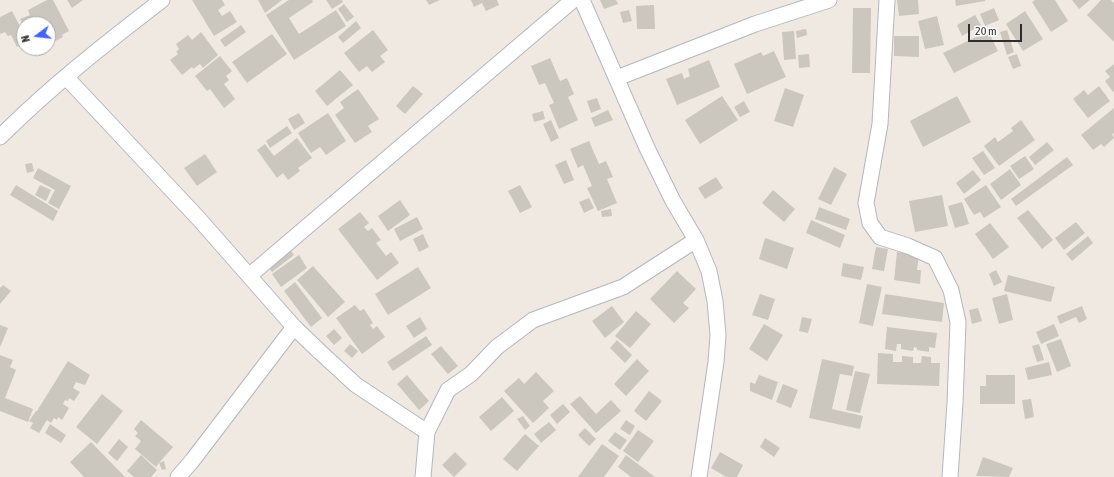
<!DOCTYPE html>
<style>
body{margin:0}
#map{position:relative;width:1114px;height:477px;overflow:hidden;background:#efe9e1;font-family:"Asap Condensed",sans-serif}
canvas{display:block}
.north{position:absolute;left:16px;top:16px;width:40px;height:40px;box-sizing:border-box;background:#fff;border:1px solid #ababab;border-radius:50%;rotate:255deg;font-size:11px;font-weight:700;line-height:16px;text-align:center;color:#2e2e2e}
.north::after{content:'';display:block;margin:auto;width:14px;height:18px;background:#4264fb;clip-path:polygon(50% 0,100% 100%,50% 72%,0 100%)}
.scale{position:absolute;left:968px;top:24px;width:54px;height:18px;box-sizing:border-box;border:2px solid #2e2e2e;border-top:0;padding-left:5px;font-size:12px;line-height:14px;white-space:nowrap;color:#2e2e2e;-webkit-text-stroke:3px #fff;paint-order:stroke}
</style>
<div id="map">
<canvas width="1114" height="477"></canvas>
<div class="north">N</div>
<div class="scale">20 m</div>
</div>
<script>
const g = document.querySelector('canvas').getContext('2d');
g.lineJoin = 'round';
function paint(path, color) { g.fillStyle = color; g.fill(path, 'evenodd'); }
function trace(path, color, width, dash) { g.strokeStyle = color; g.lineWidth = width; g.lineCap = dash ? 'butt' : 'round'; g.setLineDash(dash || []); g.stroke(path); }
paint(new Path2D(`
 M47 0H53L69 31 62 35 63 37 48 45V24H24V26L20 19 30 15 28 10Z
 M67 0H83L72 8Z
 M192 0H222L225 5 218 10 222 16 230 11 237 22 214 36Z
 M258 0H282L265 13Z
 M289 0H312L313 2 289 18 299 34 336 10 346 26 294 60 266 15Z
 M326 0H342L343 2 332 9Z
 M426 0H440L429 5Z
 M471 0H497L499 5 486 11 482 3 474 7Z
 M600 0H616L618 4 604 9Z
 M897 0H918L919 14 899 16Z
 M955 0H985V1L956 6Z
 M1035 0H1055L1068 21 1051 32 1032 2Z
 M1072 0H1090L1079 9Z
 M1101 0H1111L1114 3V42L1087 15Z
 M344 4 354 17 347 22 338 9Z
 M654 5 655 29H637L636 6Z
 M853 8H871L870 73H852Z
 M994 8 999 20 985 26 980 14Z
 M629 10 632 21 623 23 620 12Z
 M12 11 24 34V43L17 47 11 35 8 36 5 32 0 34V17Z
 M1025 11 1043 39 1023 51 1006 24Z
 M975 15 981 25 962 36 957 25Z
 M937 16 944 45 925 49 918 21Z
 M356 21 361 28 343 43 338 37Z
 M241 25 246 32 225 47 220 40Z
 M806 29 807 35 797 38 796 31Z
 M373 30 388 50 380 56 385 62 372 72 367 66 359 72 344 53Z
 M1007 30 1014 52 1007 55 1000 32Z
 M794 31 796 59 784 60 782 32Z
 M988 31 998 51 954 73 943 53Z
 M201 32 218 55 203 68 200 64 193 69 192 67 182 75 170 60 178 54 176 52 179 49 176 44 188 35 192 40Z
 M272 34 287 54 247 83 232 62Z
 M894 36H919V57L894 56Z
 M774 51 786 77 747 94 734 64 761 52 763 56Z
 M809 54 810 67 799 68 798 55Z
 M1017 54 1021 66 1013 69 1008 57Z
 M220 56 232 71 226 76 229 80 224 84 235 99 224 108 210 89 207 91 195 76Z
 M550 58 560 81 567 78 574 94 568 97 578 120 559 129 549 105 554 103 545 83 539 85 531 66Z
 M709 60 720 87 677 105 666 79 682 73 684 79 690 76 688 69Z
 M1114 64V91L1113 92 1105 81 1110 77 1105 71Z
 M340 70 353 85 327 106 315 91Z
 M413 86 423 94 405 114 396 106Z
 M1099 86 1110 101 1088 118 1073 99 1084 90 1088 95Z
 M785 88 804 95 793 127 774 121Z
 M358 89 379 119 368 126 372 132 355 143 335 115 344 108 340 102Z
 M722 96 738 120 700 144 685 120Z
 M957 96 971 122 923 147 910 121Z
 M597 98 601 109 591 113 587 101Z
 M744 101 750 112 740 117 734 107Z
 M1114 108V133L1112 134 1114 138 1104 147 1101 144 1093 150 1081 135Z
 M608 110 613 120 595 127 591 118Z
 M543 111 545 119 534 122 532 114Z
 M299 113 305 123 294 130 288 119Z
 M328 113 346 141 326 155 320 147 311 153 298 133Z
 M551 120 559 138 551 142 543 124Z
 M1021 120 1035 140 999 166 984 146 995 137 998 142 1013 131 1011 128Z
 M287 126 292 133 270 148 266 141Z
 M297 138 312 158 298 168 300 171 288 180 283 173 277 178 257 150 265 144 274 156Z
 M589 141 599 164 606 161 613 177 607 179 617 203 598 211 587 188 592 186 583 165 578 168 570 149Z
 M1047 142 1054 150 1035 165 1029 157Z
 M983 151 995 168 984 175 972 158Z
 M205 154 217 172 197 186 184 168Z
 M1025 156 1034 169 1019 179 1010 166Z
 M1067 157 1073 165 1016 206 1011 199Z
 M566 160 574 180 564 184 555 165Z
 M32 163 34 171 27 173 25 164Z
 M834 167 847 174 831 205 818 199Z
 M38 168 71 186 59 209 48 203 55 190 33 178Z
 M1010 169 1021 185 1001 200 990 184Z
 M973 170 981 180 964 194 956 183Z
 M716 177 723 188 705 199 698 188Z
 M16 185 58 211 53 221 10 195Z
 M40 185 51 190 46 201 35 195Z
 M520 185 532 207 520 213 508 191Z
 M986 185 1001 207 984 218 980 212 974 215 964 199Z
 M773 190 795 209 784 222 762 203Z
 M942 195 948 226 915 232 909 201Z
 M589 198 594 208 584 213 579 202Z
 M400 200 410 215 388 231 378 216Z
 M962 202 969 224 955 228 948 206Z
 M819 207 850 219 846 230 815 219Z
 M611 209 612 216 602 217 601 211Z
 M1028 210 1053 240 1042 249 1017 218Z
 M360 212 369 223 364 227 368 231 372 228 381 240 376 243 386 256 391 252 399 263 377 280 338 229Z
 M417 217 423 229 400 241 394 229Z
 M811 220 845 235 840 248 806 233Z
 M1076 222 1085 233 1064 250 1055 238Z
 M990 223 1009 247 993 259 975 234Z
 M423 234 429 247 419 252 413 239Z
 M1088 236 1093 243 1072 261 1066 254Z
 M765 238 794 248 787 269 759 259Z
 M876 247 888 249 884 271 872 269Z
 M289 248 294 255 272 272 266 265Z
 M897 252 919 255 917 270H921L920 284 894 280Z
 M299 255 307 268 281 287 272 274Z
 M843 263 864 267 861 280 841 276Z
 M313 266 345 302 328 317 297 280Z
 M418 267 431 288 388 315 375 294Z
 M996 270 1002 282 994 286 989 274Z
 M677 271 696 289 683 303 689 308 674 323 650 299Z
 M1008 275 1055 287 1051 302 1004 291Z
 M295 282 322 318 311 327 284 291Z
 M867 284 882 287 873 326 859 323Z
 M3 285 11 291 0 304V288Z
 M760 294 775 299 768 320 752 315Z
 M885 294 944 303 942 322 882 314Z
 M1007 294 1013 320 999 324 992 298Z
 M355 305 360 311 364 309 373 323 370 325 373 329 377 326 385 337 362 354 336 318Z
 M612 306 624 322 605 338 592 321Z
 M1082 306 1087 319 1079 323 1076 317 1060 324 1057 316Z
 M978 308 982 321 972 324 969 310Z
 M636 311 651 324 630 348 615 336Z
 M420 317 427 329 414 338 406 326Z
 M802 317 812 319 808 333 799 331Z
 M764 324 783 335 767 361 749 349Z
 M1054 324 1059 336 1041 344 1036 332Z
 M0 325 8 328 0 347Z
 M887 327 937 333 935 348 929 347V352L917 350V348L914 347 913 351 901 349V344H897L896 351 885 349Z
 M334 329 342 338 334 345 326 336Z
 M426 336 432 345 393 371 387 362Z
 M1061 339 1071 366 1057 372 1046 344Z
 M617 340 632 355 625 363 610 348Z
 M350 344 358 351 352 358 344 351Z
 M1039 344 1044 360 1037 362 1032 346Z
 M441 346 458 366 448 374 431 354Z
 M878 353 893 354V362H902V356L913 357V363H921L922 356 931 357V363H940L939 386 877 384Z
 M0 355 13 360 10 367 16 370 5 398 33 409 28 422 0 411Z
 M637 359 649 371 626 396 614 384Z
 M822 359 854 366 852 376 840 374 832 409 863 416 860 429 809 418Z
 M68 361 90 375 85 385 76 382 73 388 80 392 74 401 69 398 68 401 65 400 63 404 69 408 62 420 58 417 57 420 54 418 51 423 47 420 39 433 30 428 33 423 29 421 36 411H37Z
 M1049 362 1052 375 1028 380 1025 368Z
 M855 371 870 374 860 413 846 410Z
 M536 372 554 391 543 401 549 408 533 423 504 391 519 378 524 384Z
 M407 375 429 401 419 410 397 384Z
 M759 375 778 382 772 400 750 391V382L755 384Z
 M986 375H1015V404H980V386H986Z
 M783 384 798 390 791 408 776 402Z
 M649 391 662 401 646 421 634 411Z
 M102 394 123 411 97 444 76 427Z
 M580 396 596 414 611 400 621 411 596 433 570 404Z
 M502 397 514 411 491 431 479 417Z
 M1031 399 1034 417 1025 419 1022 400Z
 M563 404 570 412 557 424 550 415Z
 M523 416 530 426 525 430 517 419Z
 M141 420 173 447 159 463 164 461 166 469 162 470 159 463 156 467 135 449 141 441 135 436 138 433 134 429Z
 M626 420 635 426 630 435 620 429Z
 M549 422 556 430 541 443 534 434Z
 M50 424 66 435 61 443 45 433Z
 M585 428 596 439 589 446 578 435Z
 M638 430 654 441 638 462 623 451Z
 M615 432 627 440 620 450 608 441Z
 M525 434 539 446 517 471 503 459Z
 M765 438 780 448 774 457 760 447Z
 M119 439 128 447 117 461 108 453Z
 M91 442 125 477H84L70 462Z
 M602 444 619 456 604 477H578Z
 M455 452 467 464 454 477 442 465Z
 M720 452 743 465 737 477H726L711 468Z
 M141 455 157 470 151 477H134L127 471Z
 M626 455 655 477H631L618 467Z
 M983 457 1013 468 1009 477 976 476Z`), '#cbc7bf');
const minor = new Path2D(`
 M582 0 647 148 673 201 696 240 709 271 715 301 718 335 716 362 699 477
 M887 0 880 124 866 203 870 223 880 237 908 246 935 258 951 290 958 322 955 403 950 477
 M66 77 199 219 294 327 320 352 356 385 427 432
 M617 78 755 24 829 0
 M0 137C50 87 106 43 162 0
 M249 276 573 0
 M178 477 192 461 294 327
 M423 477 427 432 448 390 471 374 497 347 533 320 623 287 696 240`);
trace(minor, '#b4b7c1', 17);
trace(minor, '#fff', 15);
</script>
